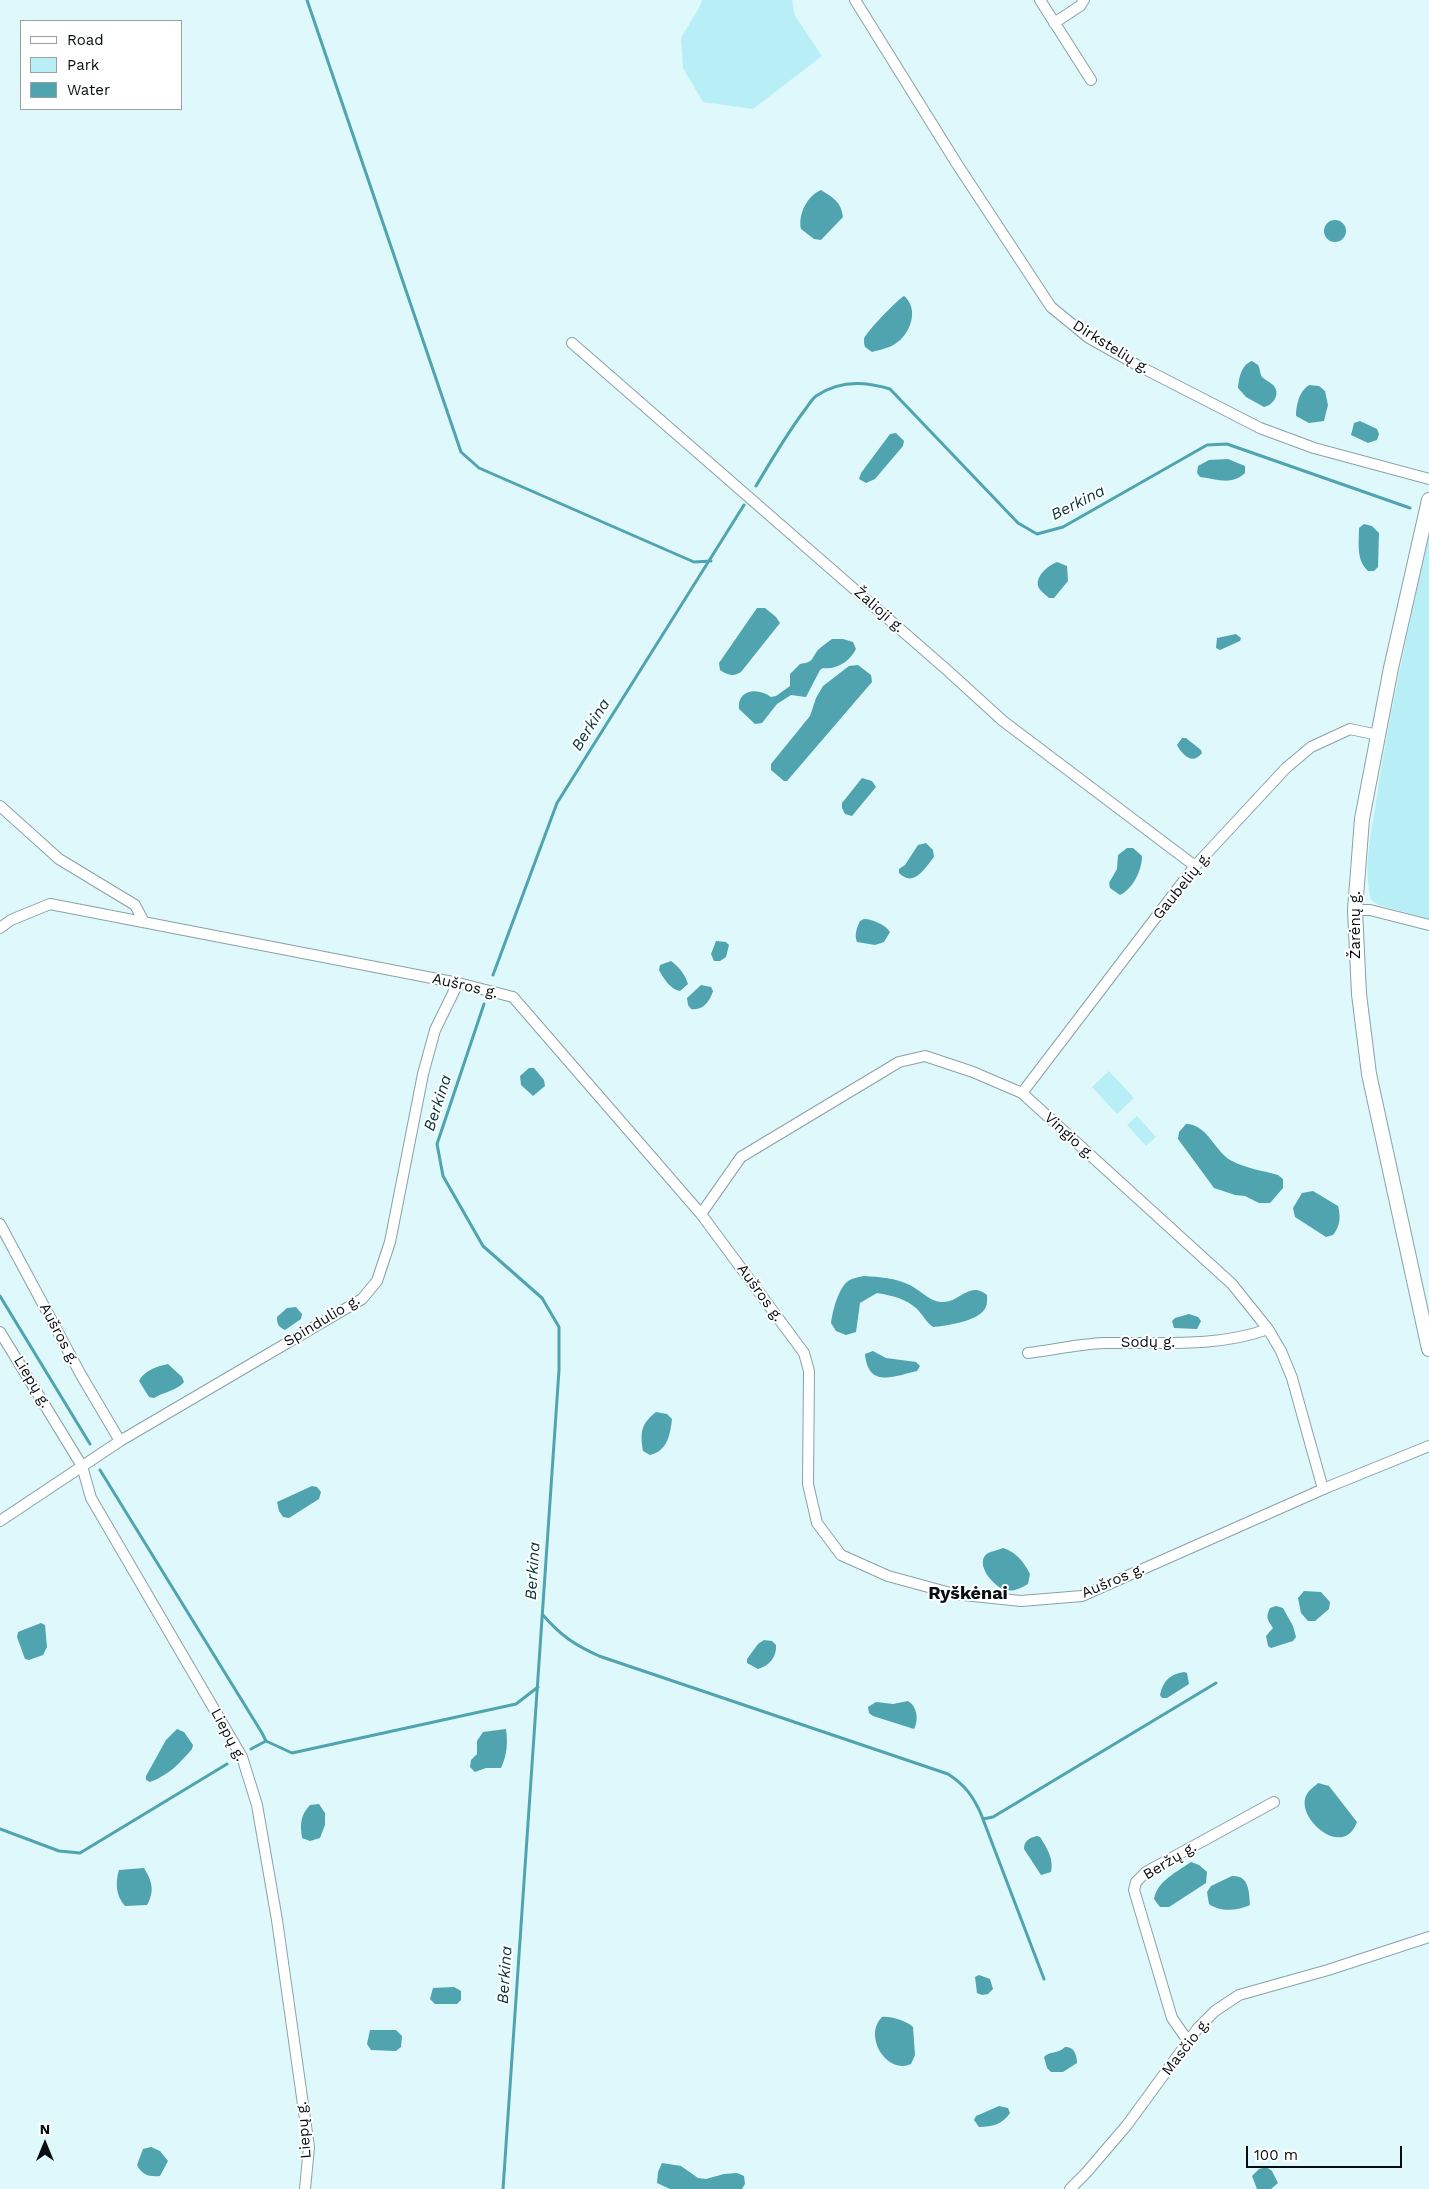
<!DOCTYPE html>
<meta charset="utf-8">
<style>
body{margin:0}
#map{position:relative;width:1429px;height:2189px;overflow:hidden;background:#def8fb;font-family:"Work Sans",sans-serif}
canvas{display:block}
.legend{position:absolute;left:20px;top:20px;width:162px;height:90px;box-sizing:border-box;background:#fff;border:1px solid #9b9f9f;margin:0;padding:6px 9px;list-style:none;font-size:15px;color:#060e10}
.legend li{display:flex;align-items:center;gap:10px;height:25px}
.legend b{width:25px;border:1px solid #9b9f9f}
.north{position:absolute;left:20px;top:2119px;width:50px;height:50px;-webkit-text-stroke:4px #fff;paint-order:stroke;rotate:0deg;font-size:14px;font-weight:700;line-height:20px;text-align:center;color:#060e10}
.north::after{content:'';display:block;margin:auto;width:18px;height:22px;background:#060e10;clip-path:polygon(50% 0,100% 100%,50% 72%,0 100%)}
.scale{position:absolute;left:1246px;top:2146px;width:156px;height:22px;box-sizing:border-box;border:2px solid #060e10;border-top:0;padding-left:6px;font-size:15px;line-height:18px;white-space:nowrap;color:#060e10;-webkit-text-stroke:4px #fff;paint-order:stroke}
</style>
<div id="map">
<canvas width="1429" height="2189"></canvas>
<ul class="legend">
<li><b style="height:6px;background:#fff"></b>Road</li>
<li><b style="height:14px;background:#b8eff6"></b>Park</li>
<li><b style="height:14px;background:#4fa4af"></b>Water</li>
</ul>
<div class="north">N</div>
<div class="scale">100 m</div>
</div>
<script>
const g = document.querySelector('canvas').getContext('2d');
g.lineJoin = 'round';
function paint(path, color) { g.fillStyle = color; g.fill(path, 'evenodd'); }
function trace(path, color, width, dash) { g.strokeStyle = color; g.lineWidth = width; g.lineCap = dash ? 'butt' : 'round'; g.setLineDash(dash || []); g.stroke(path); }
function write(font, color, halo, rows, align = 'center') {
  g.font = font + ' "Work Sans",sans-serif'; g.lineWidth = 4; g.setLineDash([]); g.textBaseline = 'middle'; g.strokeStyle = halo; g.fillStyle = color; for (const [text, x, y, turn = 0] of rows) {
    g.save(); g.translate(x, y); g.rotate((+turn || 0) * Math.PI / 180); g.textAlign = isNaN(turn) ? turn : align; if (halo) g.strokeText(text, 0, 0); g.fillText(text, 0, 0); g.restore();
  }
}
paint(new Path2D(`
 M702 0H792L795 16 822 56 753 109 703 102 683 68 681 38 700 6Z
 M1429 533V919L1379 905 1371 900C1363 868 1371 834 1376 802 1389 711 1410 623 1429 533Z
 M1109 1071 1134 1098 1117 1114 1092 1087Z
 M1137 1116 1156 1137 1146 1146 1127 1125Z`), '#b8eff6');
paint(new Path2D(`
 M821 190C833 198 841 201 843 217L821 240 814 239 801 229C798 214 807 196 821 190Z
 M1324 231a11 11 0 1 1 22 0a11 11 0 1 1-22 0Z
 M904 296C920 309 910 335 895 344 889 348 879 350 872 352L865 347C864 344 864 342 864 339 865 333 899 298 904 296Z
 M1252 361 1258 365C1260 368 1260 374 1262 377 1265 380 1270 382 1273 385 1281 393 1274 405 1264 407L1246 397 1238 388C1239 378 1241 365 1252 361Z
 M1309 385 1319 386 1325 391 1328 405 1324 421 1309 423 1296 416C1296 406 1299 391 1309 385Z
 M1360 421 1377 429 1379 434 1377 440 1368 443 1351 435 1354 423Z
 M896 433 904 441 903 446 875 479 866 483 859 479 861 473 890 434Z
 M1228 459 1245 466V473C1231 486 1217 479 1200 477L1197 473 1198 466 1209 460Z
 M1364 524 1372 526 1379 533 1378 567 1374 571H1368C1356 560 1359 543 1359 528Z
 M1057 562 1067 566 1068 581 1054 598H1049C1046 595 1039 590 1038 586 1036 575 1049 565 1057 562Z
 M757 608H765L776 617 780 623 741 672C733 677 727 675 720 670L719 663Z
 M1236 634 1241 638 1240 641 1220 650 1216 648 1217 638Z
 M832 639H843L853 642 856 649C850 661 837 670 823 668L820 670 806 697 791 695 777 704 762 723 755 724 739 709C737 689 758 687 771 697L776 696 790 686V674L800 664C814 662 811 659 818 650 822 646 828 642 832 639Z
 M858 665 871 675 872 682 787 781H784L771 770V764L810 716 816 698 823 686 849 666Z
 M1182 738H1186L1201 750 1202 753C1193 765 1183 756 1177 745Z
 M862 778 872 781 876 787 852 816 845 814 842 808V803Z
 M926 843 933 850 934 857C925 868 914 888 899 873V869L905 865 918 845Z
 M1127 848H1133L1142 856C1142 870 1133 889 1120 895L1110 888 1109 883 1117 869 1118 855Z
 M864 919C872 919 886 925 890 932L884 942 875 945 857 942C854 934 857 928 860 921Z
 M716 941 726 942 729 945 726 957 720 961H714L711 954Z
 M671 961C679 967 685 974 688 984L680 991C670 989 664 979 659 970L660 965Z
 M701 985 711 987 713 991C710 1001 703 1011 691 1009L688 1005 687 998Z
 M529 1068H534L544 1080 545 1086 533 1096 521 1085 520 1076Z
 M1186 1124C1208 1124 1215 1153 1232 1161 1245 1168 1264 1171 1278 1175L1283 1179V1188L1270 1203H1259L1245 1196 1235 1195 1214 1188 1178 1139 1179 1132Z
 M1313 1191 1338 1206C1341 1218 1340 1226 1333 1235L1326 1237 1295 1217 1293 1208 1302 1193Z
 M864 1276C880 1277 895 1278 910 1285 920 1290 929 1301 941 1302 959 1304 969 1280 987 1295 987 1300 988 1305 984 1310 977 1321 946 1326 933 1327 926 1322 923 1315 917 1309 905 1298 893 1296 877 1293L860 1303 856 1332 846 1335 836 1331 831 1323C833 1310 838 1289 848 1281 853 1278 859 1277 864 1276Z
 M296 1307 302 1314 301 1319 285 1330C278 1327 277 1323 277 1317L287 1308Z
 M1189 1314 1198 1317 1201 1321 1197 1329 1174 1328 1172 1321 1175 1318Z
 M873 1351 886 1358 916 1362 920 1366 917 1371C895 1376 868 1389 865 1354Z
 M168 1364 182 1377 184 1382C178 1390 164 1392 154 1398L149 1397 139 1381C143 1371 158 1366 168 1364Z
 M656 1412 667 1414 672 1419C670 1436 667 1451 650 1455L643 1451C640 1432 641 1424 656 1412Z
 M312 1486 317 1487 321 1492 319 1499 289 1518 283 1517 279 1511 277 1502Z
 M1003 1548C1016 1552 1024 1562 1030 1574L1028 1584C1021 1588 1014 1592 1005 1590 994 1587 973 1563 988 1553 992 1551 999 1550 1003 1548Z
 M1304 1591 1321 1592 1330 1602 1329 1609 1315 1621H1308L1301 1613 1298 1598Z
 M1276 1606 1283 1608 1293 1626 1296 1637 1293 1641 1271 1648 1268 1646 1266 1636 1273 1628C1268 1620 1265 1618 1270 1608Z
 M41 1623 45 1625 47 1647 43 1655 29 1660 25 1659 17 1637 18 1632Z
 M764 1640 772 1641 776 1645C777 1657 769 1666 758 1669L747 1663V1659L758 1644Z
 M1184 1672 1187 1673 1189 1684 1167 1698H1162L1160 1695C1163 1681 1170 1674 1184 1672Z
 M908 1701C917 1706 919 1720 914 1729L873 1716 869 1713 868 1707 876 1702 893 1704Z
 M177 1729 184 1732 193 1745 192 1749C180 1763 169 1775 150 1782L146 1780V1776L166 1740Z
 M506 1729C508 1743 507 1755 501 1768H486L475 1772 470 1767 471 1760 477 1754V1741L483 1732Z
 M1318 1783 1329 1786 1357 1822C1343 1861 1293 1816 1307 1794 1309 1790 1315 1786 1318 1783Z
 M319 1804 325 1813V1825L320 1838 310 1841 302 1838C300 1824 300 1816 310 1805Z
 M1037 1836 1040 1837C1047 1848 1054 1859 1051 1872L1041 1875 1024 1849C1024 1840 1030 1838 1037 1836Z
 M1191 1862 1199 1865 1207 1872 1206 1883 1169 1907H1160L1154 1899C1157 1881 1177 1872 1191 1862Z
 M144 1868C152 1881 155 1891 147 1905L125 1906C116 1896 115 1883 119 1870Z
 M1232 1876C1249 1875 1249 1891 1250 1905 1237 1911 1220 1912 1209 1904L1207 1892 1211 1886Z
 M979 1975 990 1979 993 1989 988 1994 982 1995 977 1993 975 1977Z
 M454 1987 461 1991V2000L457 2004H435L430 1999 433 1988Z
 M882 2017C891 2016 906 2021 913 2027L915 2055 911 2064C886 2075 863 2035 882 2017Z
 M370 2030H396L402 2036 401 2047 396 2051 371 2050 367 2044Z
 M1065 2047C1074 2046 1077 2055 1077 2063L1063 2072H1051L1047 2068 1044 2057C1049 2051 1058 2054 1065 2047Z
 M999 2106 1008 2108 1010 2113C1003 2124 992 2127 979 2127L974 2120 976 2116Z
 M151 2147 160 2151 168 2161 160 2176C149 2177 142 2175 137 2165L143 2149Z
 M662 2163 681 2166 698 2178 706 2179 724 2174 737 2173 744 2176 745 2184 742 2189H670L657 2183 658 2172Z
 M1266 2167 1272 2171 1278 2183 1271 2189H1257L1252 2176 1259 2169Z`), '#4fa4af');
trace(new Path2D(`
 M307 0 461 452 479 468 694 562 711 561
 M756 486C771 461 786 435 804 411 808 406 811 400 816 396 839 380 865 381 890 389L1018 523 1037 534 1063 527 1207 445 1227 444 1410 508
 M493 975 557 803 744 505
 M484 1004 437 1144 443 1176 483 1246 542 1298 559 1327V1370L503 2189
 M0 1296 90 1444
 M100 1470 262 1733 266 1741 292 1753 516 1704 538 1687
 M543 1615C561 1636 575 1645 599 1656L948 1774C965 1785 973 1796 981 1814L1044 1979
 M251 1749 266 1741
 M983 1819 993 1817 1216 1683
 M0 1829 59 1851 80 1853 227 1764`), '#4fa4af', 3);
const street = new Path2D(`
 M855 0 957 164 1051 307 1089 338 1137 365 1260 428 1314 448 1429 479
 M1040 0 1091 80
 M1054 23 1080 6 1084 0
 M572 343 947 670 1003 721 1195 866
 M0 806 59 859 135 905 144 922
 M1355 910H1370L1429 925
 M0 928 11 920 50 904 458 983 513 997 701 1214 804 1353 809 1371 808 1484 817 1523 841 1555 888 1576 954 1594 1021 1601 1082 1596 1328 1487 1429 1446
 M1022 1093 1195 866 1286 768 1311 747 1350 729 1378 735
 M701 1214 741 1157 899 1062 925 1056 973 1072 1022 1093 1232 1284 1268 1329 1281 1351 1292 1378 1323 1489
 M0 1224 81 1375 120 1441
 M0 1332 82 1466 91 1498 242 1757 257 1805 277 1920 309 2147 305 2189
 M1028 1353C1053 1350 1079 1344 1104 1343 1157 1342 1217 1348 1268 1329
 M0 1521 120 1441 362 1299 377 1281 390 1242 423 1074 435 1030 458 983
 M1188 2041 1172 2018 1134 1890 1136 1882 1146 1872 1274 1802
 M1070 2189 1086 2173 1127 2125 1198 2028 1215 2011 1239 1995 1328 1970 1429 1937`);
const secondary = new Path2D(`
 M1429 500 1391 668 1362 819 1355 910 1359 994 1369 1074 1429 1349`);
trace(street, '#8aa2a5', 12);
trace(secondary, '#8aa2a5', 16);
trace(street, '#fff', 10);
trace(secondary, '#fff', 14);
write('15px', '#060e10', '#fff', [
 ["Dirkstelių g.",1111,347,32],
 ["Žalioji g.",879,610,41],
 ["Gaubelių g.",1182,886,-51],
 ["Žarėnų g.",1356,925,-90],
 ["Aušros g.",465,986,13],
 ["Vingio g.",1069,1136,42],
 ["Aušros g.",760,1293,54],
 ["Spindulio g.",322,1321,-31],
 ["Aušros g.",59,1334,62],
 ["Sodų g.",1148,1343],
 ["Liepų g.",32,1382,59],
 ["Aušros g.",1113,1581,-23],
 ["Liepų g.",228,1735,62],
 ["Beržų g.",1170,1861,-31],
 ["Masčio g.",1186,2047,-52],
 ["Liepų g.",304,2130,-95]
]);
write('italic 16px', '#083338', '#fff', [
 ["Berkina",1078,503,-27],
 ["Berkina",591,725,-58],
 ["Berkina",438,1103,-72],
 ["Berkina",533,1571,-86],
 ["Berkina",505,1975,-86]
]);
write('bold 18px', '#060e10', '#fff', [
 ["Ryškėnai",968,1594]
]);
</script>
